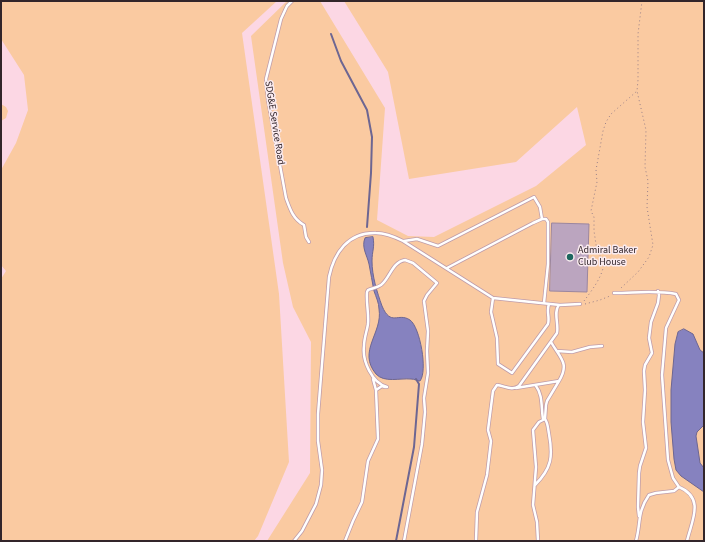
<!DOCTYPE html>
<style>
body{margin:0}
#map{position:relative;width:705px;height:542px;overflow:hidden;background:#fcd7e4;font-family:"Source Sans 3",sans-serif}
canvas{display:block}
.frame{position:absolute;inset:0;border:2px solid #32252a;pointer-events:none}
</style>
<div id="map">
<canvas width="705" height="542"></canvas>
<div class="frame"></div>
</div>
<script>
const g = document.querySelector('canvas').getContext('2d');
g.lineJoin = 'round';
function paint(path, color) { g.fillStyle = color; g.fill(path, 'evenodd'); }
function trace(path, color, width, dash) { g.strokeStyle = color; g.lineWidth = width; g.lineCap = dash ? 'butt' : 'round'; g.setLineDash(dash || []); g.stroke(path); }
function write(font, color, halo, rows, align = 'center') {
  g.font = font + ' "Source Sans 3",sans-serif'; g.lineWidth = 3; g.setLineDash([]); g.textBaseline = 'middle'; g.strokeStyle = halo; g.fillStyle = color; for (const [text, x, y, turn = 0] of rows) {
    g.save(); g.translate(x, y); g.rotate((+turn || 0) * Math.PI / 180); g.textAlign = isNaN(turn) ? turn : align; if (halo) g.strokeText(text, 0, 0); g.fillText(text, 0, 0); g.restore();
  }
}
paint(new Path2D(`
 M2 1H277L242 33 279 294 289 462 258 536 254 541H1V279L6 271 1 265V170L16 143 28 110 24 75 1 39Z
 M287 1H320L385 108 377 220 408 236 434 237 536 186 586 145 577 107 516 162 409 179 388 72 344 1H704V541H267L310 473 311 342 293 307 283 263 251 36Z
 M1 104 6 107 8 111 6 118 1 121Z`), '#facaa1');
const water = new Path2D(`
 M373 237C375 247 372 251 372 261 372 276 377 292 382 306 391 327 398 312 410 320 420 327 428 371 420 381 417 381 415 379 411 379 400 378 384 383 376 374 357 351 383 333 379 309 379 303 376 297 374 291 372 282 371 273 369 264 367 255 361 247 365 238Z
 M684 329 693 334 700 350 704 353V425L697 432 696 436 699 456 700 463 704 468V492L681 476 676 470 674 459 671 422V390L675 344 678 332Z`);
paint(water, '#8682bf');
trace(water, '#6d6692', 1);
trace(new Path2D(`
 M331 34 341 61 367 110 372 137 371 173 367 227
 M396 541 414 447 419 384 416 379`), '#6d6692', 2);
const building = new Path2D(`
 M552 223 589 224 587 292 550 291Z`);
paint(building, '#bba5bf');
trace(building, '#9b869f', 1);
const service = new Path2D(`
 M292 1 287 6 281 19 266 79 268 100 286 198C290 209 293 219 304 225L306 237 309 242
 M404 241 417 239 438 246 534 197 540 207 542 219
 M447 268 533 223 542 219H546L548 222V264L544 303
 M614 293C635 293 655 290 676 294L679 300 666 328 662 375 668 460 673 478 679 487
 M493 298 491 312 497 338 498 364 512 373 548 324C550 316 546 312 549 304
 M551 342C560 358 570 363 559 381
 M557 351 572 352 590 347 602 346
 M373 379 376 390
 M536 386C543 395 541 408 543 419
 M516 388 559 381 547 401 546 405 545 419
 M535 485C552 468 553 456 549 434 548 429 548 423 545 419L539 422 533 430 536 467 533 505 537 522 538 541
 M639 516 638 507 639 473 640 466 646 448 643 422 645 390 644 371 645 365 652 353 649 338 651 322 658 303 659 295 658 291
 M294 541 302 531 316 504 321 485 322 470 318 441V414L329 277C334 253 348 232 376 233 386 233 395 237 403 241L493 298 560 305 580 304
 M345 541 353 521 362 502 368 461 378 439 376 390 382 386 385 387H387C372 383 362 361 364 346 364 338 367 331 368 324 369 313 366 303 367 292L368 290C372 288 377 288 381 285 390 278 392 262 405 260L413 263 437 283 427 295 424 301 428 331 427 351 428 373 424 398 425 412 422 444 404 541
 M476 541 477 512 487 475 491 441 488 430 493 391 497 385C505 386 512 391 519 386L557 333C559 324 553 312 559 305
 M636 541C641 523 637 512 649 495L656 493 674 491 679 487C705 498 692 520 687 541`);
trace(service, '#bf9ca9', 4);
trace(new Path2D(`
 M621 288 638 272 649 257 653 245 647 207 648 181 645 167 646 130 637 91
 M584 301C592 290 605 274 604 259L598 254 597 251 594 231V217L591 211 597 182 596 170 603 131 606 122 611 114 637 91 638 80V34L642 1
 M585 304 600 300 610 296`), '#998089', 1, [1, 3]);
trace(service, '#fff', 2.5);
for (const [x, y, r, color] of [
 [570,257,4,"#1e675f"]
]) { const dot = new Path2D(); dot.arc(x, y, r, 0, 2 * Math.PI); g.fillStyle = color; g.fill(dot); trace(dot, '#faebf0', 1.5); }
write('10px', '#32252a', '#faebf0', [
 ["SDG&E Service Road",274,123,81]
]);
write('10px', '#32252a', '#faebf0', [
 ["Admiral Baker",578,251],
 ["Club House",578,263]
], 'left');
</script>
